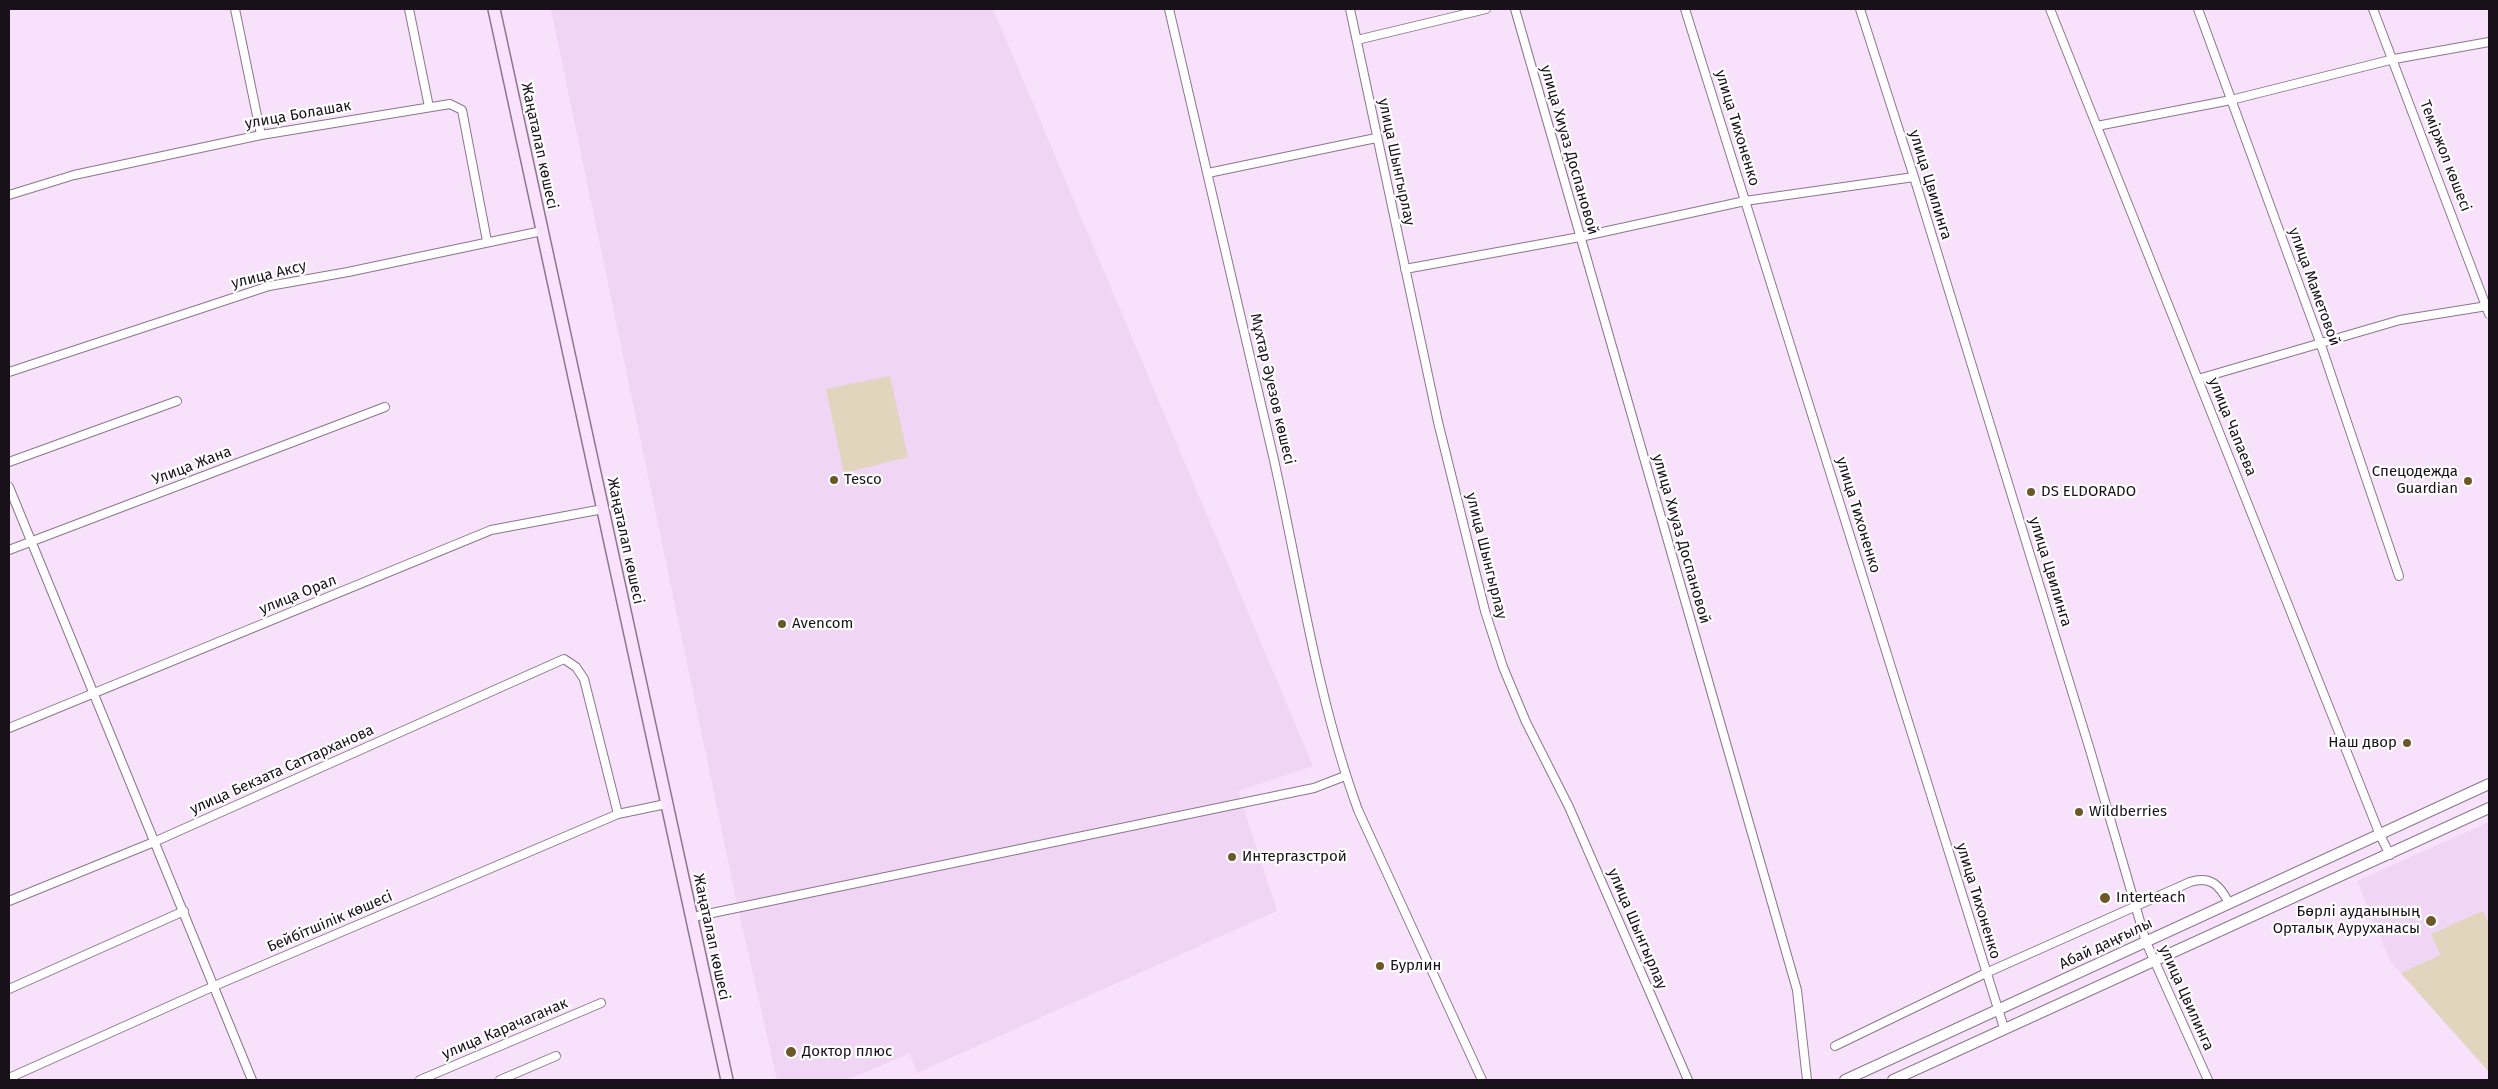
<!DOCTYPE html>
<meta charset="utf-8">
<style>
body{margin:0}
#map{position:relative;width:2498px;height:1089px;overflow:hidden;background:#f8e1fa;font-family:"Fira Sans",sans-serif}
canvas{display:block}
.frame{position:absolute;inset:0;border:10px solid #19111a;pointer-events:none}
</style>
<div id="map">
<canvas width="2498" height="1089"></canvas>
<div class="frame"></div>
</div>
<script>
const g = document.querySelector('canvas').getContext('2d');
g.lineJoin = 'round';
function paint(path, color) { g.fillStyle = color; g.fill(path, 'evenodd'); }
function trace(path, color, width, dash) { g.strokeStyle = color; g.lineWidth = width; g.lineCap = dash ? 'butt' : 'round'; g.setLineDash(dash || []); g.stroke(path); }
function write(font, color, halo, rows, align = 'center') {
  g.font = font + ' "Fira Sans",sans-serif'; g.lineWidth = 4.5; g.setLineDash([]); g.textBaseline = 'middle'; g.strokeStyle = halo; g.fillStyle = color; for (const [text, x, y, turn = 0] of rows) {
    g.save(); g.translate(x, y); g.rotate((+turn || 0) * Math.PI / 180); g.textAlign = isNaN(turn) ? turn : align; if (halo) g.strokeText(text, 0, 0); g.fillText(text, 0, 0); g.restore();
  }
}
paint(new Path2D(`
 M551 9H993L1313 766 1238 791 1277 911 917 1073 910 1053 847 1080H777L735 894Z
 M2489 822V1072L2390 961 2357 881Z`), '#f1d5f4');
paint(new Path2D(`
 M890 376 908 457 844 473 826 389Z
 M2483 911 2489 924V1072L2401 973 2441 955 2431 934Z`), '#e1d5bd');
const minor = new Path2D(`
 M235 9 261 135
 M409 9 429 107
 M1169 9C1204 159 1240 309 1274 460 1300 577 1317 697 1358 810L1482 1080
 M1350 9 1438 422 1485 611 1503 667 1526 722 1569 807 1688 1080
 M1515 9 1797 990 1807 1080
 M1685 9 2004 1028
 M1860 9 1914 177 2090 750 2146 942 2208 1080
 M2050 9 2380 835 2390 855
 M2198 9 2320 342 2399 576
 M2373 9 2489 314
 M1357 40 1486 9
 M2097 126 2231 100 2394 59 2489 42
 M1208 173 1376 138
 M9 195 74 175 261 135 450 104 462 110 487 241
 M1405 269 1580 237 1745 201 1914 177
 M9 372 269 286 348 272 542 231
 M2198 379 2400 320 2487 306
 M9 462 177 401
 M9 487 252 1080
 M9 550 385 407
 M9 728 491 530 603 509
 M9 901 154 842 564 659 576 667 584 679 618 814
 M693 917 1314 788 1345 776
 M9 989 184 911
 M1835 1046 1986 973 2190 882C2211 875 2220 886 2229 903
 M9 1078 212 987 618 814 666 804
 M420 1080 601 1003
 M500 1080 556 1056`);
const tertiary = new Path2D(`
 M1845 1080 2489 784
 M1893 1080 2489 808`);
const secondary = new Path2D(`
 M494 9 727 1080`);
trace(minor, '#8b768d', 10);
trace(tertiary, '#8b768d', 12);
trace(secondary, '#8b768d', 14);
trace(minor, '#fff', 8);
trace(tertiary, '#fff', 10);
trace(secondary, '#fae2fd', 11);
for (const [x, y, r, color] of [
 [834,480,5,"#6d5727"],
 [2468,481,5,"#6d5727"],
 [2031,492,5,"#6d5727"],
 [782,624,5,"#6d5727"],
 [2407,743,5,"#6d5727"],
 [2079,812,5,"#6d5727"],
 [1232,857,5,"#6d5727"],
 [2105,898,6,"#6d5727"],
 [2431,921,6,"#6d5727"],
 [1380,966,5,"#6d5727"],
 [791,1052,6,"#6d5727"]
]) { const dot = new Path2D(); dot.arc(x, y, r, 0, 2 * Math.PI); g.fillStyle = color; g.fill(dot); trace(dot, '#fff', 2); }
write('15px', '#19111a', '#fff', [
 ["улица Болашак",298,115,-10],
 ["улица Тихоненко",1737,128,73],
 ["Жаңаталап көшесі",539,146,78],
 ["улица Хиуаз Доспановой",1569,150,74],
 ["Теміржол көшесі",2445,156,69],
 ["улица Шынгырлау",1396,162,78],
 ["улица Цвилинга",1930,185,73],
 ["улица Аксу",269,275,-14],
 ["улица Маметовой",2314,287,70],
 ["Мұхтар Әуезов көшесі",1272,389,77],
 ["улица Чапаева",2232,427,68],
 ["Улица Жана",192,466,-21],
 ["улица Тихоненко",1858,515,73],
 ["улица Хиуаз Доспановой",1681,539,74],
 ["Жаңаталап көшесі",625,541,78],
 ["улица Шынгырлау",1486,556,76],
 ["улица Цвилинга",2050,572,73],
 ["улица Орал",298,595,-22],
 ["улица Бекзата Саттарханова",282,770,-24],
 ["улица Тихоненко",1978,901,73],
 ["Бейбітшілік көшесі",330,922,-23],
 ["улица Шынгырлау",1637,929,67],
 ["Жаңаталап көшесі",711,937,78],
 ["Абай даңғылы",2106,944,-25],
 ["улица Цвилинга",2186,998,66],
 ["улица Карачаганак",505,1029,-23]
]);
write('15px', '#19111a', '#fff', [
 ["Спецодежда",2458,472,"right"],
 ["Guardian",2458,489,"right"],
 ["Tesco",844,480],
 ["DS ELDORADO",2041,492],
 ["Avencom",792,624],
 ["Наш двор",2397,743,"right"],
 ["Wildberries",2089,812],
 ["Интергазстрой",1242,857],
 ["Interteach",2116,898],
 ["Бөрлі ауданының",2420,912,"right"],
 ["Орталық Ауруханасы",2420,929,"right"],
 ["Бурлин",1390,966],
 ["Доктор плюс",802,1052]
], 'left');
</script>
